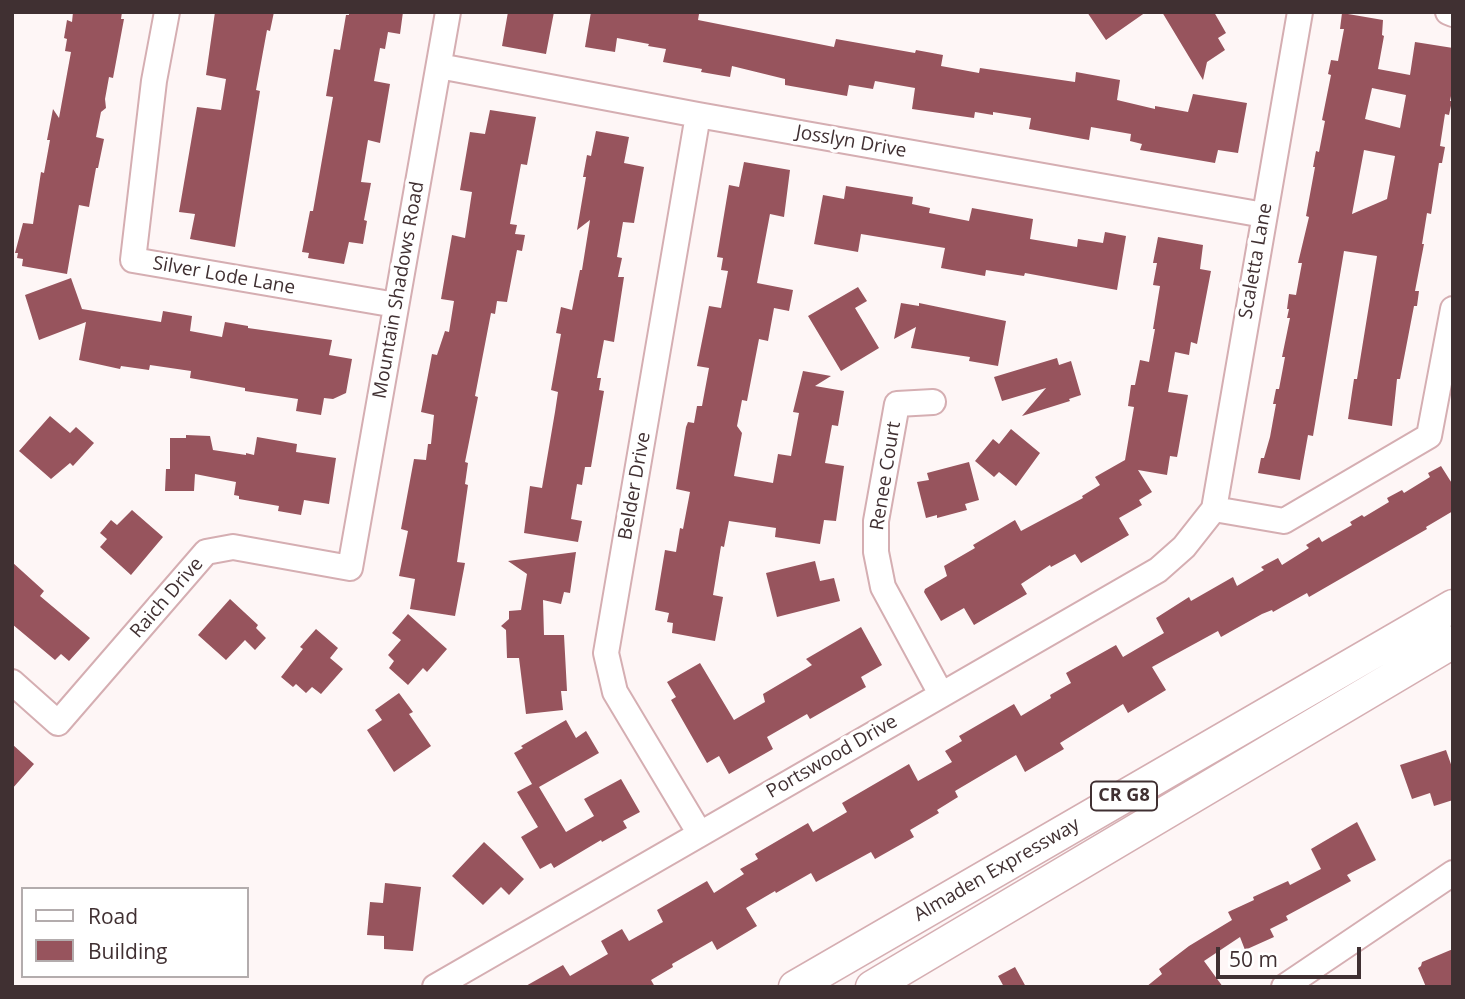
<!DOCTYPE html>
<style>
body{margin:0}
#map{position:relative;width:1465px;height:999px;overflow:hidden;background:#fef6f6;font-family:"Open Sans",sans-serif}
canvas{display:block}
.frame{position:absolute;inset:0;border:14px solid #403032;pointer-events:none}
.legend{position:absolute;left:21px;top:887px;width:228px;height:91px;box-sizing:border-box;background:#fff;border:2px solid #b3acad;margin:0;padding:9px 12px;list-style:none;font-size:21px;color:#403032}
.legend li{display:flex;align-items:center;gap:14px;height:35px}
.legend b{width:35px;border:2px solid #b3acad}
.scale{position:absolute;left:1216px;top:947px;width:145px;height:32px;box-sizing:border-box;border:4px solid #403032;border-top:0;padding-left:9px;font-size:21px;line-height:24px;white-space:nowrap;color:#403032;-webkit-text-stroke:5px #fff;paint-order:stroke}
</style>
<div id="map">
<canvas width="1465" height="999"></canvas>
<div class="frame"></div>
<ul class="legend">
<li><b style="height:9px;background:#fff"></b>Road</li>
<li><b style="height:19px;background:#97545d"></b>Building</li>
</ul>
<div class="scale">50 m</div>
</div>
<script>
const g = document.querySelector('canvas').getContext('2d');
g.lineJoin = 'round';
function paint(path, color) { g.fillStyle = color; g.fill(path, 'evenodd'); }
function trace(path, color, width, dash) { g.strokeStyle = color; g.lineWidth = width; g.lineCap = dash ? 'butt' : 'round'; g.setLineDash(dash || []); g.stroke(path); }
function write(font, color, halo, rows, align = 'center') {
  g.font = font + ' "Open Sans",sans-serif'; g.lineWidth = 7; g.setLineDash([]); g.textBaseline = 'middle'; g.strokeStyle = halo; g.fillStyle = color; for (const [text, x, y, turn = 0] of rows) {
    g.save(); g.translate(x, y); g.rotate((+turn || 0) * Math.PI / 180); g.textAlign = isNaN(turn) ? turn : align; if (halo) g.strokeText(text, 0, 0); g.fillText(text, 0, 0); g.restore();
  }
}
paint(new Path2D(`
 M73 12H122L121 19H124L113 78 109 77 105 99 106 108 101 112 96 137 104 139 98 168H96L89 207 79 205 67 274 22 266 23 259 17 258 18 253H15L23 223 33 224 41 172 44 173 50 140H47L53 109 59 118 71 52 65 51 67 39 64 38 67 20 72 22Z
 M215 12H274L270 31 267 30 256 90 260 91 235 247 190 239 195 214 179 212 197 107 221 110 226 79 206 75Z
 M349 12H403L400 34 388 32 385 49 380 48 374 81 390 84 380 143 368 140 361 182 371 183 364 220 367 221 363 244 349 242 344 264 308 258 309 253 302 252 310 211H313L333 97 326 96 334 49 340 50 346 15H349Z
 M508 12H554L546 54 502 46Z
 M591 12H688L699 14 698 20 834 47 836 39 915 53 916 50 943 55 941 66 979 73 980 68 1075 82 1076 72 1120 80 1117 100 1155 109V106L1188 112 1193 94 1247 103 1238 153 1218 150 1215 163 1140 150 1142 144 1130 141 1131 134 1091 127 1089 140 1029 129 1031 118 993 112V115L975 112 974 118 912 109 915 88 875 81 873 89 849 85 847 96 785 85V79L732 66 730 77 701 72 702 69 663 62 666 49 648 46 649 44 617 38 615 52 585 47Z
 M1087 12H1146L1106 40Z
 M1162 12H1214L1226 33 1218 38 1225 50 1207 62 1203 80Z
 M1342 13 1383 20 1382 35 1384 36 1378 69 1410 75 1415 42 1453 48V86L1450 101H1452L1449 115 1445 114 1440 146 1445 147 1442 163H1439L1431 214 1427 213 1422 244H1424L1415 291H1419L1417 306H1414L1400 379H1397L1392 426 1348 419 1354 379H1357L1377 256 1344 251 1313 436 1308 435 1300 480 1258 473 1261 458H1264L1270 437 1276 404H1273L1276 389H1279L1285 357H1282L1290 318H1287L1289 309H1287L1289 294 1296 295 1302 263H1298L1309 217 1306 216 1315 167H1313L1316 151 1319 152 1325 121 1322 120 1331 75 1328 74 1331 60 1338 61 1344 29H1340ZM1372 88 1406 95 1400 128 1365 119ZM1364 150 1395 156 1387 199 1352 214Z
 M490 110 536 117 527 165 521 164 510 224 517 225 515 234 525 235 522 251 517 250 507 302 497 301 495 314 491 313 475 396 478 397 465 462 468 463 465 484 468 485 457 562 465 563 455 616 410 609 415 579 399 576 408 531 401 529 414 459 426 460 428 444H431L434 415 421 412 432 354 437 355 445 331 449 332 454 301 441 299 452 235 465 238 472 192 460 190 470 132 485 134Z
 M596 131 629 137 624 163 644 167 634 223 623 222 617 257 622 258 618 277H624L614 342 604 340 597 378H601L599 390 604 391 591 467H585L582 485 577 484 571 519 582 521 578 542 524 533 530 486 542 488 555 412 558 392 551 390 561 334 556 333 561 307 572 310 580 270H582L590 220 577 230 586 177H583L587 155 591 156Z
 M744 162 790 170 784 217 770 214 757 283 793 290 789 311 774 308 768 341 759 339 747 401 742 400 737 426 742 433 734 476 773 483 778 454 791 456 799 413 793 412 803 371 831 376 815 386 844 391 838 426 832 425 825 463 844 466 836 521 824 520 820 544 775 537 776 528 729 521 724 547 721 546 713 595 723 597 715 641 672 633 673 623 667 622 669 613 655 610 665 550 676 552 680 528 683 529 690 492 676 489 686 427 688 422 694 423 697 406H702L709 368 697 366 709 306 721 308 728 271 721 270 723 258 717 257 729 185 739 187Z
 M846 186 913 197 912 204 930 208 929 213 969 221 972 208 1033 219 1030 239 1077 247 1078 239 1103 243 1105 232 1126 236 1117 290 1025 273 1024 276 986 270 985 276 941 268 945 248 861 234 858 252 814 244 823 195 844 199Z
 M1158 237 1203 245 1200 269 1211 271 1197 344 1191 342 1189 355 1175 352 1168 392 1188 395 1178 452 1177 457 1170 456 1167 475 1138 470 1152 492 1139 500 1142 505 1119 518 1129 535 1081 563 1075 554 1051 567 1050 565 1021 584 1027 594 974 625 964 608 941 621 924 592 925 589 947 576 944 566 975 548 973 545 1015 520 1021 531 1083 498 1082 496 1100 485 1095 477 1125 460 1134 407 1128 406 1131 385H1135L1140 360 1149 362 1155 329H1153L1160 286 1153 285 1157 263H1153Z
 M71 278 82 309 161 322 163 311 192 316 190 331 222 337 225 322 248 326V328L332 340 329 355 352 359 346 393 333 399 324 398 321 415 296 411 298 399 245 391V388L190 378 191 371 150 365 149 370 121 366 120 369 79 360 86 322 39 340 25 295Z
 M858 287 867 301 855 308 879 348 841 371 808 316Z
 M901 303 919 306V303L1006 321 998 366 969 361 970 357 911 348 916 327 894 339Z
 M1057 358 1059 365 1071 361 1081 395 1069 399 1070 401 1022 416 1046 388 1002 401 994 377Z
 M50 416 70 433 76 427 94 443 73 466 70 463 51 479 19 451Z
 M1011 429 1040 453 1016 486 999 472 994 477 975 461 993 439 999 444Z
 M186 435 210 436 213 450 246 455V453L254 455 257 437 297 444 296 452 336 458 329 504 304 500 301 515 278 511 279 506 239 499V496L234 495 236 482 195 474 194 491H165L166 469H170V438H186Z
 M969 462 979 500 965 504 967 510 937 518V515L926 518 917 482 929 480 927 473Z
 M1441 466 1453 485V511L1426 527 1427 529 1309 597 1307 593 1273 612 1272 610 1262 614 1221 637 1218 631 1152 667 1166 690 1128 713 1123 704 1060 743 1064 749 1025 772 1016 755 955 791 958 797 937 810 939 813 910 830 914 837 875 859 871 852 816 882 811 873 776 893 775 891 746 908 757 926 717 950 712 941 672 964 673 967 651 980 655 987H524L563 965 570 976 608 954 601 941 622 929 629 941 663 922 657 910 707 881 714 893 744 874 740 869 758 859 755 854 808 823 813 832 847 812 842 803 909 764 918 781 952 762 945 751 962 741 959 736 1014 704 1021 716 1051 698 1050 695 1071 683 1066 673 1116 645 1123 657 1164 633 1156 618 1189 597 1191 601 1233 577 1237 586 1264 570 1261 567 1278 558 1282 565 1309 548 1306 545 1319 537 1322 542 1352 525 1350 522 1362 515 1364 517 1389 502 1387 498 1402 490 1404 493 1430 477 1428 473Z
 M132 510 163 537 131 575 100 547 107 539 100 533 111 520 117 525Z
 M576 552 570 593 564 592 561 604 543 600 544 635H564L567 691H561L563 710 526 714 519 658H507L506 630 501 626 509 619V611L521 610 527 574 508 561Z
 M815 561 820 581 834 578 840 601 777 617 766 573Z
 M12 562 44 591 40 596 90 638 69 661 61 654 55 660 12 624Z
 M230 599 258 625 256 628 266 638 255 650 245 640 226 660 198 635Z
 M408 614 447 649 427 672 423 668 408 685 389 668 394 661 388 655 401 640 392 633Z
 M861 627 882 665 861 677 866 687 810 719 807 714 767 737 773 749 729 774 719 756 707 763 671 700 676 697 667 682 700 663 734 720 765 702 763 694 812 665 806 659Z
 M316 629 338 648 330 658 343 669 321 694 312 687 306 693 296 684 293 687 281 677 303 649 300 647Z
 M399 693 413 712 409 714 431 746 394 772 367 730 382 720 375 710Z
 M566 720 576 738 586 731 599 753 539 787 566 832 594 816 584 799 621 779 640 812 623 821 627 828 602 842 601 840 554 868 551 863 540 869 521 837 538 827 517 792 532 784 514 753 523 748 521 746Z
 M12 744 34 764 12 789Z
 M1446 750 1453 770V800L1434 806 1430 793 1412 799 1400 765Z
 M1357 822 1376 860 1347 875 1351 881 1286 916 1288 920 1270 929 1274 937 1245 950 1240 937 1204 961 1223 987H1146L1162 974 1159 969 1189 946 1232 920 1228 912 1254 900 1253 897 1288 881 1290 885 1321 869 1311 849Z
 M484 842 524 879 509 895 501 887 483 905 452 876Z
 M385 883 421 887 413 951 384 949V936L367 935 370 902 383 903Z
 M1453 949V987H1426L1418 968 1421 966 1422 962Z
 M1015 967 1026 987H1004L998 976Z`), '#97545d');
const minor = new Path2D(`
 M167 12 154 81 133 260 396 305
 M1448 12 1453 14
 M439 66 698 115 1264 215
 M698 115 606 653 615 692 700 834
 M933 402 897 404 876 521V552L883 587 941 694
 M1214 509 1300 12
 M1214 509 1284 521 1429 436 1453 309
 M12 682 58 723 206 552 233 547 350 568 448 12
 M435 987 1158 570 1184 547 1214 509
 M1284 987 1453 873`);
const major = new Path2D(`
 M795 987 1453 606
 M872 987 1453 642`);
trace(minor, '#d5aeb2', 28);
trace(major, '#d5aeb2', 35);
trace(minor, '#fff', 24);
trace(major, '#fff', 32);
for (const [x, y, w] of [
 [1124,796,66]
]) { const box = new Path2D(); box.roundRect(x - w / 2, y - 14.5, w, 29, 5); g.fillStyle = '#fff'; g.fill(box); trace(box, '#403032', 2); }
write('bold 18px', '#403032', null, [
 ["CR G8",1124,796]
]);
write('19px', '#403032', '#fff', [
 ["Josslyn Drive",851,142,10],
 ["Scaletta Lane",1256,261,-80],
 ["Silver Lode Lane",224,276,10],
 ["Mountain Shadows Road",399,290,-80],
 ["Renee Court",886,476,-81],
 ["Belder Drive",635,486,-80],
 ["Raich Drive",167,598,-49],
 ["Portswood Drive",832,757,-30],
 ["Almaden Expressway",997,870,-30]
]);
</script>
